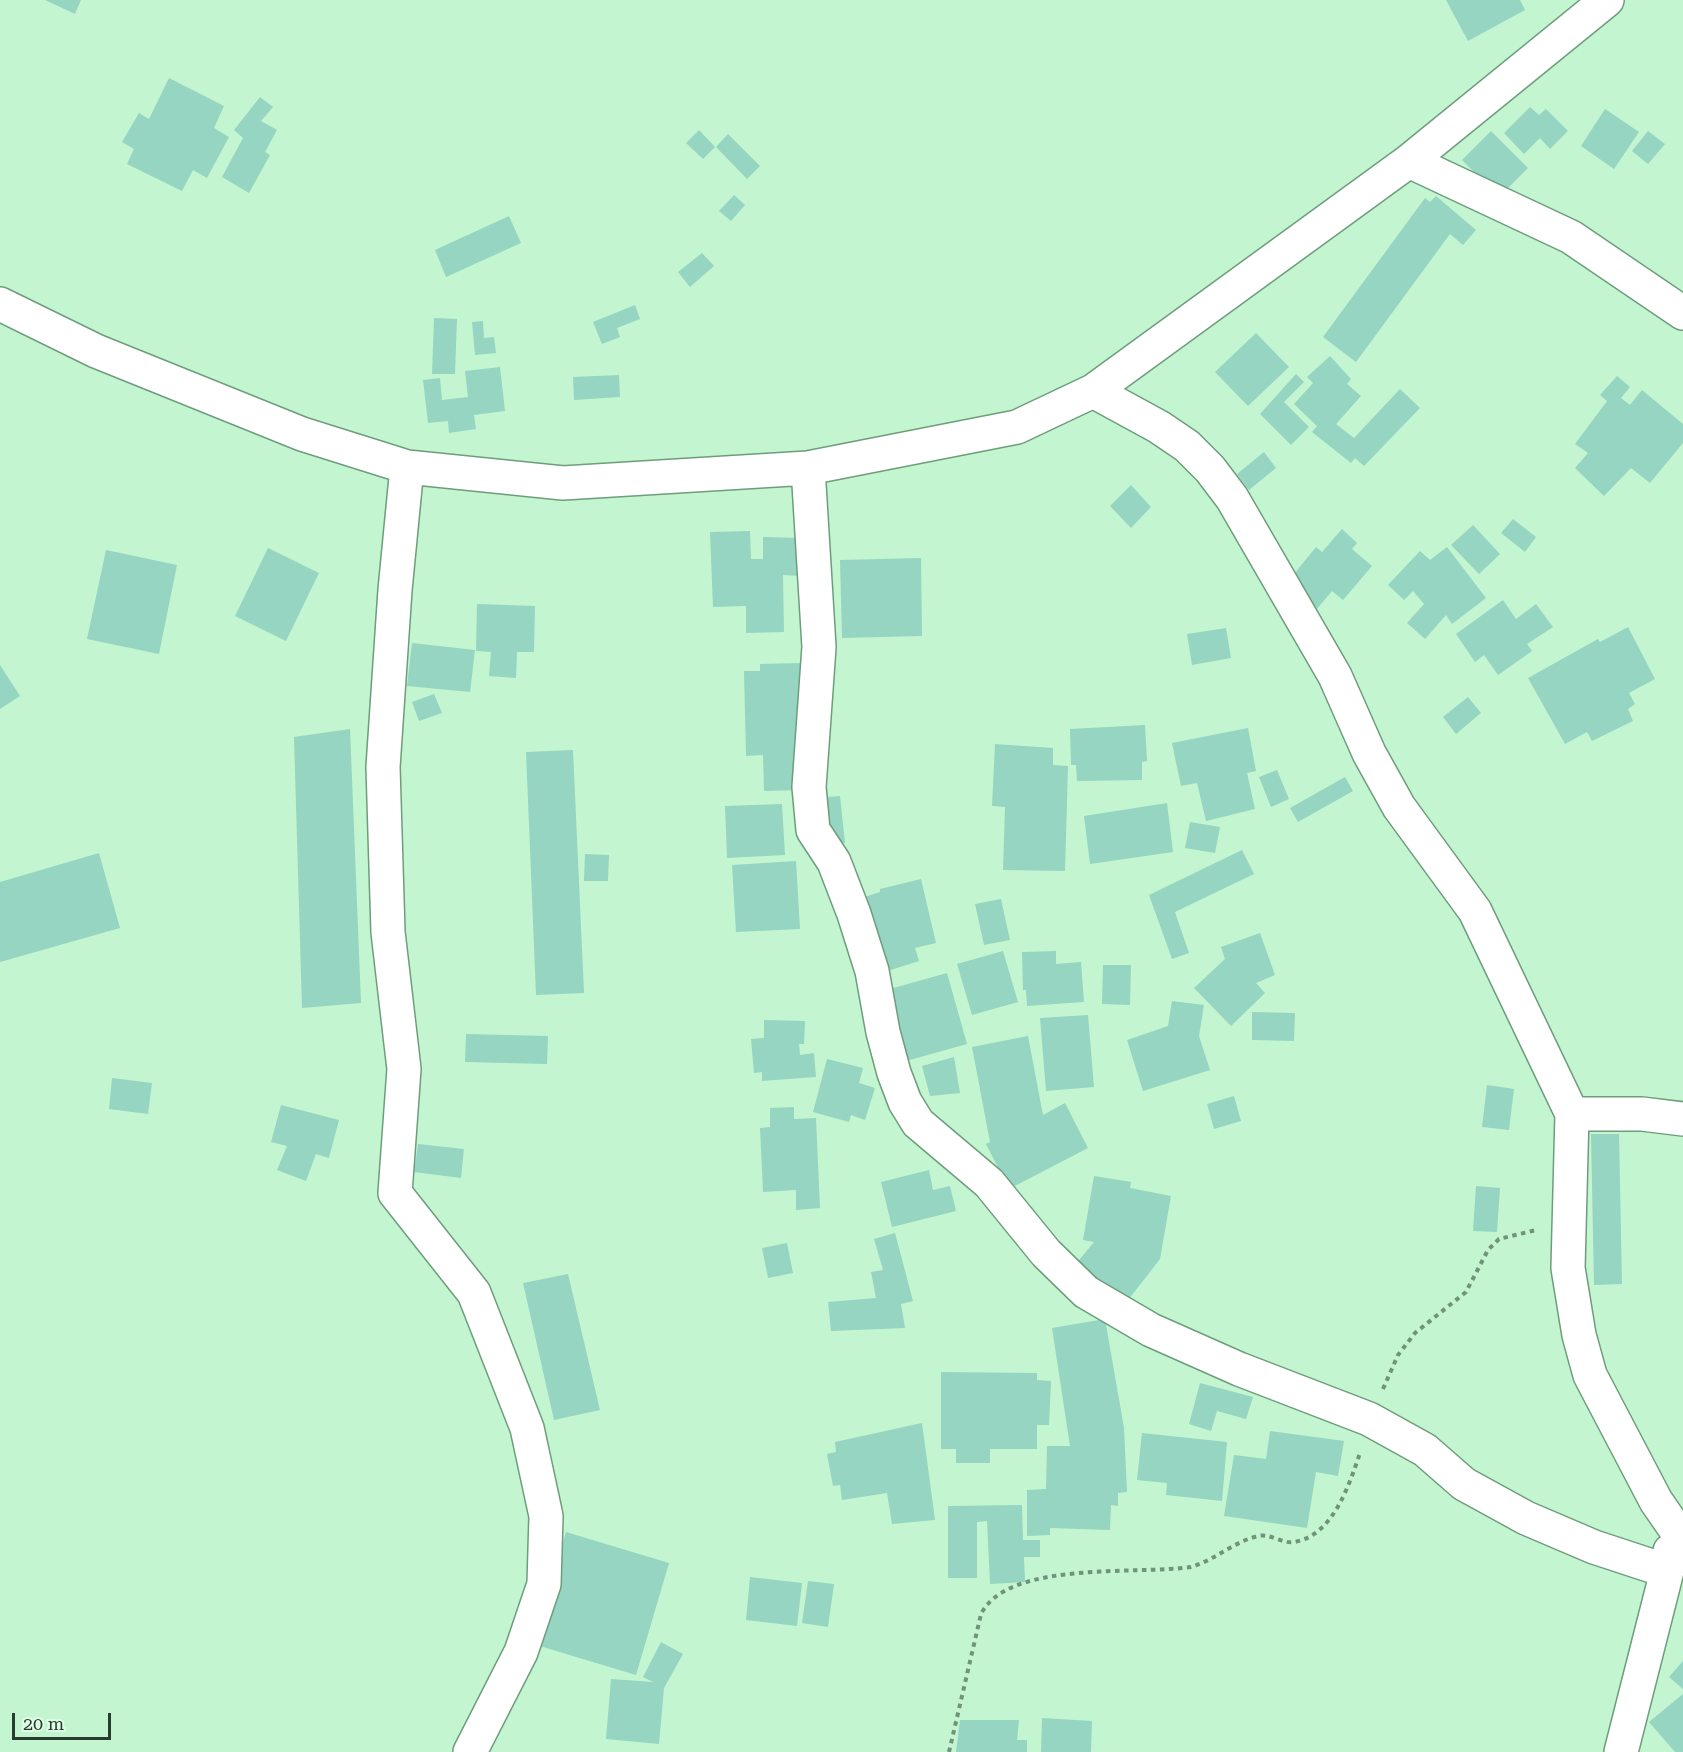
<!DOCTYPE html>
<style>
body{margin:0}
#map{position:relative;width:1683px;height:1752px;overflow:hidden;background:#c3f5d0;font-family:"Roboto Serif",serif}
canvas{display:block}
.scale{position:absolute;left:12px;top:1713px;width:99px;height:27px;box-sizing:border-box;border:3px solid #293d2e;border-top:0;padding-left:8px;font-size:18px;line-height:21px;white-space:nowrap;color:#293d2e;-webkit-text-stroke:4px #dffce6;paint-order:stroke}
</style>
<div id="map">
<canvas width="1683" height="1752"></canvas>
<div class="scale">20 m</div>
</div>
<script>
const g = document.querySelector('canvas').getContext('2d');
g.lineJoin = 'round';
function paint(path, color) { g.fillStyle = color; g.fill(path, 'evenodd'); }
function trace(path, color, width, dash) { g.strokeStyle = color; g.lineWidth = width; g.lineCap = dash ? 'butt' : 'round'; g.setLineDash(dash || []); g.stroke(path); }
paint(new Path2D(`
 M45 0H81L75 14Z
 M1446 0H1520L1525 10 1468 41Z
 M169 78 224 106 214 128 229 137 207 178 193 170 182 191 127 164 134 149 122 142 139 113 149 119Z
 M260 97 273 107 261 121 277 130 265 152 270 155 249 193 222 177 243 138 234 130Z
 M1530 107 1539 115 1546 109 1568 131 1550 149 1540 138 1524 154 1504 133Z
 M1605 109 1639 132 1614 169 1581 146Z
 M699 130 715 147 703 159 686 143Z
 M1491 131 1528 168 1499 197 1462 160Z
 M1648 131 1665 144 1648 164 1632 151Z
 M728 134 760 166 747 179 716 147Z
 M734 195 745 205 731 221 719 211Z
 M1436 196 1476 230 1463 245 1450 234 1356 362 1323 337 1425 198 1430 202Z
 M509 216 521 243 446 277 435 250Z
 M702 253 714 266 690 287 678 272Z
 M635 305 640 319 617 328 620 337 602 344 593 322Z
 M434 318 457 319 455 374H432Z
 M483 321 484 338 494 337 496 353 475 355 472 322Z
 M1256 333 1289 367 1248 406 1215 372Z
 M1330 356 1351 379 1347 384 1361 396 1336 424 1354 438 1400 389 1420 408 1364 466 1355 458 1351 463 1312 432 1317 426 1294 404 1313 383 1307 377Z
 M500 367 505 411 474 415 476 429 449 433 448 421 428 423 423 380 440 378 442 400 468 397 465 371Z
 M1296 374 1304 382 1284 402 1309 427 1291 445 1260 414Z
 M619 375 620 397 574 400 573 377Z
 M1617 376 1630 387 1621 398 1630 405 1642 390 1683 424V443L1650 483 1631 468 1604 496 1575 468 1588 453 1575 444 1607 401 1600 395Z
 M1264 452 1276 468 1249 490 1237 474Z
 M1131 485 1151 507 1131 528 1110 506Z
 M1513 519 1536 537 1525 552 1501 533Z
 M1473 525 1500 554 1479 574 1451 545Z
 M1342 529 1357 543 1352 549 1372 566 1343 600 1332 591 1316 610 1285 585 1316 547 1322 552Z
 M750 531 751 559H763V537L803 538 802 576 783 575 784 632 746 633V606L713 607 710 532Z
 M1447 547 1486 598 1452 624 1446 615 1425 639 1407 623 1424 604 1413 591 1404 600 1388 585 1420 551 1430 560Z
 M268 548 319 573 286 641 235 616Z
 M106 550 177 565 159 654 87 639Z
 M921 558 922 636 842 638 840 560Z
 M1503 600 1516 619 1536 604 1553 627 1527 644 1532 651 1498 675 1484 655 1475 662 1456 634Z
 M477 604 535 606 534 652H517L516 678 489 676 491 652 476 651Z
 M1628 627 1655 679 1629 693 1635 704 1628 709 1633 721 1592 741 1587 732 1565 744 1528 678 1598 639 1600 642Z
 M1226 628 1231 658 1192 665 1187 634Z
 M412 643 475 650 470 692 407 686Z
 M800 663 804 790 764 791 763 755 746 756 744 671H760V664Z
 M0 665 20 696 0 709Z
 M434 694 442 713 419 721 412 702Z
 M1468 697 1481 713 1456 734 1443 717Z
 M1145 725 1147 761 1142 762V780L1077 781 1076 765H1071L1070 729Z
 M1248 728 1256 771 1247 773 1255 809 1206 821 1197 783 1181 786 1172 743Z
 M350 729 361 1003 302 1008 294 737Z
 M995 744 1053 748V765L1068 766 1065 871 1003 870 1005 807 992 806Z
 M573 750 584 993 536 995 526 752Z
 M1277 770 1289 799 1271 807 1259 777Z
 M1345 777 1353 791 1298 822 1290 808Z
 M840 796 845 843 828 845 816 798Z
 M1167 803 1173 852 1090 864 1084 816Z
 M782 804 785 855 727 858 725 806Z
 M1190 822 1220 827 1215 853 1185 848Z
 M1242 850 1254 874 1175 912 1189 953 1172 959 1149 895Z
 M99 853 120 928 0 962V882Z
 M585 854 609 855 608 881H584Z
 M796 861 800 929 736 932 732 865Z
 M921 879 936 943 915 948 919 961 878 974 855 900 880 892V889Z
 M1001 899 1010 940 984 945 975 904Z
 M1260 933 1275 975 1256 983 1265 993 1231 1026 1194 988 1225 959 1221 947Z
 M1003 951 1018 1002 972 1015 957 964Z
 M1056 951V964L1081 962 1084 1002 1027 1006 1026 990H1023L1022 952Z
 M1103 965H1131L1130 1005 1102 1004Z
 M947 973 967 1044 899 1063 879 992Z
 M1172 1001 1204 1005 1199 1036 1210 1070 1143 1091 1127 1040 1168 1026Z
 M1252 1012 1295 1013 1294 1041 1252 1040Z
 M1088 1015 1094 1087 1046 1091 1040 1018Z
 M764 1020 805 1021 804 1044H799L800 1055 814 1053 816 1077 762 1081V1072L754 1073 751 1039 764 1038Z
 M466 1034 548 1036 547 1064 465 1062Z
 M1028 1036 1043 1115 1065 1103 1088 1148 1009 1189 986 1144 990 1142 972 1047Z
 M954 1057 960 1093 930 1096 922 1066Z
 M827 1059 863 1068 859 1083 875 1088 865 1120 851 1115 849 1122 813 1112Z
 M112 1078 152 1083 148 1114 109 1109Z
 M1487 1085 1514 1089 1509 1130 1482 1127Z
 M1234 1096 1241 1121 1214 1129 1207 1104Z
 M281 1105 339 1120 329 1158 316 1154 306 1181 277 1170 287 1146 271 1142Z
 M794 1107V1119L816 1118 820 1208 796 1210V1190L763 1192 760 1128 770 1127V1108Z
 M1591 1134H1619L1622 1284 1594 1285Z
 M418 1144 464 1149 461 1178 414 1172Z
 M929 1170 933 1190 950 1186 956 1211 892 1227 881 1182Z
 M1094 1176 1131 1182 1130 1188 1171 1196 1160 1259 1125 1304 1075 1265 1094 1242 1083 1240Z
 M1476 1186 1500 1188 1497 1232 1473 1231Z
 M895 1233 913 1301 901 1304 905 1328 831 1331 828 1302 876 1298 871 1272 883 1270 874 1239Z
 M787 1243 793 1273 768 1278 762 1248Z
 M568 1274 600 1410 554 1420 523 1283Z
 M1105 1319 1124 1428 1127 1492 1118 1493V1506L1111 1505 1110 1530 1050 1528V1535L1027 1536V1490L1046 1489 1047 1446H1070L1052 1328Z
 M941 1372 1037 1373V1380L1051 1381 1049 1425H1037V1449H990V1463H956V1449H941Z
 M1200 1383 1253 1397 1246 1419 1217 1411 1211 1431 1189 1424Z
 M922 1423 935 1520 892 1524 887 1493 842 1500 840 1485 833 1486 827 1454 836 1452 835 1442Z
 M1270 1431 1344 1441 1338 1476 1316 1472 1307 1528 1224 1516 1234 1455 1266 1459Z
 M1142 1433 1227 1442 1222 1501 1166 1495 1167 1483 1137 1480Z
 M1022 1505 1023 1540H1040V1557H1024L1025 1582 990 1584 987 1521 977 1522V1578H948V1506Z
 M566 1532 669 1563 636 1675 533 1644Z
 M750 1577 802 1583 797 1626 746 1620Z
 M808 1581 834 1584 828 1627 802 1623Z
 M661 1642 683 1654 664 1688 659 1744 606 1739 611 1679 653 1682 643 1677Z
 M1683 1661V1689L1669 1677Z
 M1683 1694V1752H1675L1649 1722Z
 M1042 1718 1092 1721 1091 1752H1041Z
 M960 1720H1019L1017 1740H1027V1752H956Z`), '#95d5c1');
const minor = new Path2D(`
 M1409 161 1571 237 1683 313
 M0 304 96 351 302 434 407 467 563 483 808 468 1017 427 1093 391 1409 161 1607 0
 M1093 391 1159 427 1187 446 1210 469 1232 498 1335 676 1369 753 1399 807 1475 911 1572 1114 1568 1268 1579 1335 1590 1375 1656 1501 1683 1540
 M407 467 395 590 383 767 388 932 404 1069 395 1193 474 1293 527 1428 546 1516 544 1584 521 1652 470 1752
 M808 468 819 647 809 787 813 830 834 862 854 914 872 971 883 1032 894 1073 905 1102 918 1123 989 1183 1046 1253 1086 1292 1151 1330 1239 1369 1369 1419 1425 1450 1464 1484 1526 1518 1594 1547 1667 1571
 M1572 1114H1642L1683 1119
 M1621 1752 1667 1571 1670 1551`);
trace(minor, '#6e9d7c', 36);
trace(new Path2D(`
 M1383 1389 1398 1355 1415 1333 1466 1292 1488 1250 1499 1239 1536 1230
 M949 1752 981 1614C1008 1560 1138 1575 1191 1567 1215 1560 1233 1542 1258 1536 1270 1533 1282 1544 1294 1542 1333 1536 1349 1485 1360 1453`), '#71937a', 4, [4.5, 4.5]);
trace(minor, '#fff', 33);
</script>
